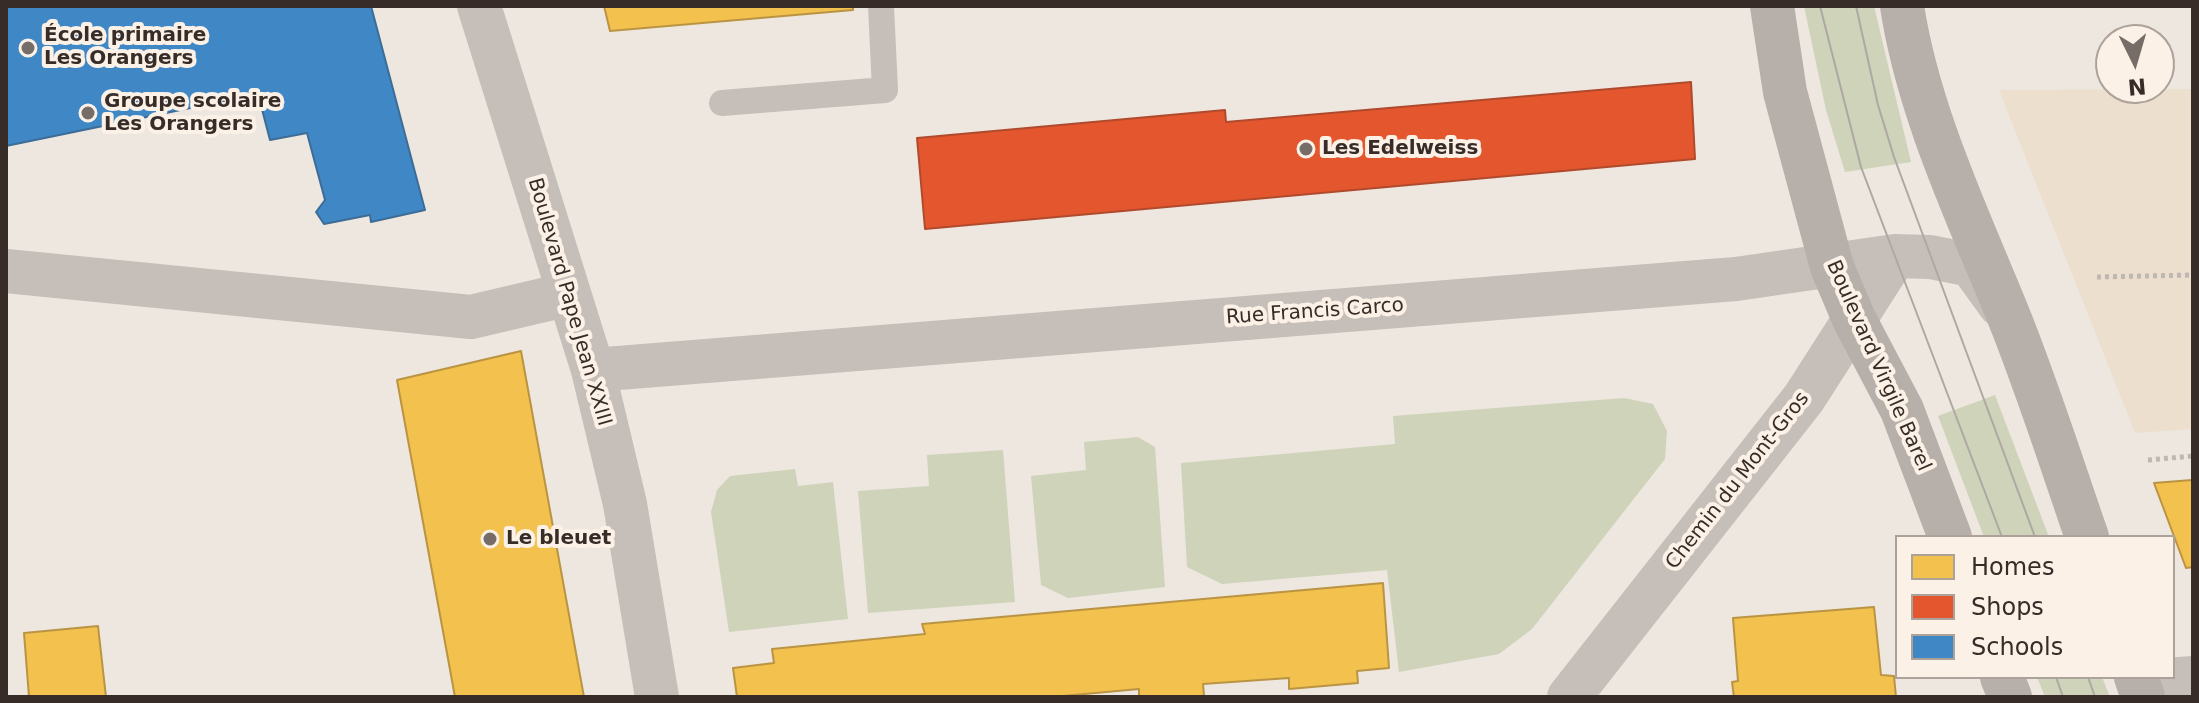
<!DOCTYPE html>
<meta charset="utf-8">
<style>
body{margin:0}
#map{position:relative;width:2199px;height:703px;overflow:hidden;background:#ede7e0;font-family:"DejaVu Sans",sans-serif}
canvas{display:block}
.frame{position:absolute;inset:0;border:8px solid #372c27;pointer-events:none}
.legend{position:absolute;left:1895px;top:535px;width:280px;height:144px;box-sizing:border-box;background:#fbf1e7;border:2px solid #ada29a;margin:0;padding:10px 14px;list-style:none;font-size:24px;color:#372c27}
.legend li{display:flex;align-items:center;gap:16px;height:40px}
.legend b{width:40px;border:2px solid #ada29a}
.north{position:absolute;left:2095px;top:24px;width:80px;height:80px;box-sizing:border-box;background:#fbf1e7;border:2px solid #ada29a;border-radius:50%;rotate:175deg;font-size:22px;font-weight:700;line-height:32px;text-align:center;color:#372c27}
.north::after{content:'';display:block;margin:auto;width:28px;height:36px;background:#776d68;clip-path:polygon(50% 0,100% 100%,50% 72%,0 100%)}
</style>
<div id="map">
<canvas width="2199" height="703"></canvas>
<div class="frame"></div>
<ul class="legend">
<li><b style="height:22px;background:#f2c14e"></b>Homes</li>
<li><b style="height:22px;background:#e4572e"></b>Shops</li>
<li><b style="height:22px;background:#3f88c5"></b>Schools</li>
</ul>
<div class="north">N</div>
</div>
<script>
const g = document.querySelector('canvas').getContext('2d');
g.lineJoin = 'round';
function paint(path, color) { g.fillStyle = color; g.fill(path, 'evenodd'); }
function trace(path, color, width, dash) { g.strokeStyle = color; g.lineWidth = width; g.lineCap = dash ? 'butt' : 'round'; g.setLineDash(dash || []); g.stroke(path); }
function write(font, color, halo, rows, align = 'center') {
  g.font = font + ' "DejaVu Sans",sans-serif'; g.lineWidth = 8; g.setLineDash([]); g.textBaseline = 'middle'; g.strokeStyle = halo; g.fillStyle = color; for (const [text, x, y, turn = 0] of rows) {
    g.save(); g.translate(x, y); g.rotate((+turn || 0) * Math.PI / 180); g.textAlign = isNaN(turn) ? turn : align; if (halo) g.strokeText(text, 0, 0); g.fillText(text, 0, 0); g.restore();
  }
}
paint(new Path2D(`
 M1804 6H1874L1911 162 1845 172 1826 110Z
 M1995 395 2049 537H1984L1938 416Z
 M1624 398 1653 404 1667 431 1665 459 1532 629 1499 654 1399 672 1387 570 1222 584 1187 567 1181 463 1395 444 1393 416Z
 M1138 437 1155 447 1165 587 1068 598 1041 585 1031 476 1086 470 1084 442Z
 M1003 450 1015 602 868 613 858 491 929 486 927 455Z
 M795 469 798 486 833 482 848 619 729 632 711 512 717 490 730 476Z
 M2037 677H2102L2110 697H2045Z`), '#cfd3b9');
paint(new Path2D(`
 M2193 89V429L2135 433 1999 90Z`), '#ecdfce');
const homes = new Path2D(`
 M604 6H853V10L610 31Z
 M521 351 584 697H455L397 380Z
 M2192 480 2193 567 2186 568 2154 483Z
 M1383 583 1389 668 1357 671 1358 683 1289 689V678L1203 684 1204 696 1193 697H1139V689L1052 697H737L733 668 774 663 772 649 925 634 922 624Z
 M1874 607 1881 675 1894 676 1896 697H1734L1732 682 1738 681 1733 618Z
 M98 626 106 697H29L24 633Z`);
paint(homes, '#f2c14e');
trace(homes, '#ba9442', 2);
const shops = new Path2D(`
 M1691 82 1695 159 925 229 917 138 1225 110 1226 122Z`);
paint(shops, '#e4572e');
trace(shops, '#b04a2c', 2);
const schools = new Path2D(`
 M6 6H371L425 210 371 222 370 215 324 224 316 212 325 200 307 133 270 140 258 94 6 146Z`);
paint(schools, '#3f88c5');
trace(schools, '#3d6c96', 2);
trace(new Path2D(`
 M2097 277 2193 275
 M2148 460 2193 456`), '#bfb7b1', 5, [4, 4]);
trace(new Path2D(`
 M722 103 885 90 881 6`), '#c6bfb9', 26);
trace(new Path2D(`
 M479 6 593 370 625 504 657 697
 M6 271 471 317 569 294
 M593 370 1736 279 1895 256 1930 257 1971 265 2000 305
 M2138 682 2193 678
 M1569 697 1804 398 1895 256`), '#c6bfb9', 44);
trace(new Path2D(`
 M1772 6 1785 92 1832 267 1854 319 1902 410 1950 537
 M1902 6C1918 111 1967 214 2007 312 2037 386 2061 462 2087 537
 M2002 677 2010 697
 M2136 677 2143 697`), '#b7afa9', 44);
trace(new Path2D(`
 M1820 6 1861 167 2002 537
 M1856 6 1878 105 1894 157 2035 537
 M2056 677 2063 697
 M2088 677 2095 697`), '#aea8a3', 2);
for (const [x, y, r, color] of [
 [28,48,8,"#776d68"],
 [88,113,8,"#776d68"],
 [1306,149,8,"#776d68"],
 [490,539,8,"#776d68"]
]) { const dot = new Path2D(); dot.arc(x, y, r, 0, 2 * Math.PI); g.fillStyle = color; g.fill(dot); trace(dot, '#fbf1e7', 3); }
write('bold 20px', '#372c27', '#fbf1e7', [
 ["École primaire",44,36],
 ["Les Orangers",44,59],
 ["Groupe scolaire",104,102],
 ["Les Orangers",104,125],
 ["Les Edelweiss",1322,149],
 ["Le bleuet",506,539]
], 'left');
write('20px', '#372c27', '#fbf1e7', [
 ["Boulevard Pape Jean XXIII",569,302,74],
 ["Rue Francis Carco",1315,312,-4],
 ["Boulevard Virgile Barel",1878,366,66],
 ["Chemin du Mont-Gros",1738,481,-52]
]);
</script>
